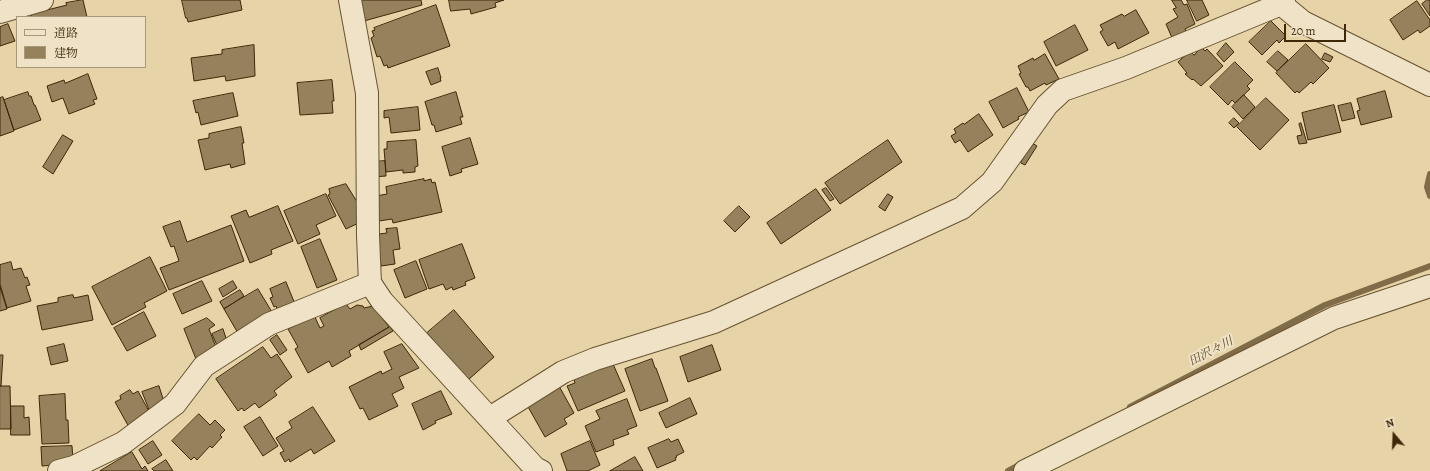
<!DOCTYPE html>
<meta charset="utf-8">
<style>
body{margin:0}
#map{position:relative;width:1430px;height:471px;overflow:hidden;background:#e7d3a8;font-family:Alegreya,"Noto Serif JP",serif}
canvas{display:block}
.legend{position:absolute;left:16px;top:16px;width:130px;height:52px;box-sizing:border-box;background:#efe2c6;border:1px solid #a8987a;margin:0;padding:5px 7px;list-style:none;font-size:12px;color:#3d2808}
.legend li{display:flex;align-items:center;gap:8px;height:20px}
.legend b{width:20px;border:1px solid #a8987a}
.north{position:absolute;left:1374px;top:415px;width:40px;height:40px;-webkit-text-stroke:3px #efe2c6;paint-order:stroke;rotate:341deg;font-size:11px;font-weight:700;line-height:16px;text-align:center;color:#3d2808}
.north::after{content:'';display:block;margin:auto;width:14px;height:18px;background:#3d2808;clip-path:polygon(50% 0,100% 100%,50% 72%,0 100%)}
.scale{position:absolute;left:1284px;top:24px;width:62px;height:18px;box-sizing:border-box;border:2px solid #3d2808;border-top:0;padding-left:5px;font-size:12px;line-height:14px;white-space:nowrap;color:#3d2808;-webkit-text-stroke:3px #efe2c6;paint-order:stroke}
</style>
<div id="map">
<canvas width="1430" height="471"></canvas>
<ul class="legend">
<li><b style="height:5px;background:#efe2c6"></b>道路</li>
<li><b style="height:11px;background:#95815b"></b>建物</li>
</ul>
<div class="north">N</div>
<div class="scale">20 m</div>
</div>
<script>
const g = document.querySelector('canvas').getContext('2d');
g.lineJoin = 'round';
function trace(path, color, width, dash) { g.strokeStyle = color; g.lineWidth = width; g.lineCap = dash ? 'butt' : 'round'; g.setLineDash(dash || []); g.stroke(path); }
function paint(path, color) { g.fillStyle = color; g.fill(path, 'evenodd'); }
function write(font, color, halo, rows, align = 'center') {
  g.font = font + ' Alegreya,"Noto Serif JP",serif'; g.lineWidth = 4; g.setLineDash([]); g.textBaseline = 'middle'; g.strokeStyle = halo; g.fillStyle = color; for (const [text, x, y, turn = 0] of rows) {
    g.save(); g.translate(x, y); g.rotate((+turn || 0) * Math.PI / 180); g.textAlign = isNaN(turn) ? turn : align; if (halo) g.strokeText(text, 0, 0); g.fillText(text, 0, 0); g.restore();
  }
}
trace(new Path2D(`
 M1430 174 1427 187 1430 196
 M1130 407 1325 305 1430 266
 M1008 471 1021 464`), '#806c48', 6);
const building = new Path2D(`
 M83 0 87 17H32L31 14 67 5 66 3Z
 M182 0H240L242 10 188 22 187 18H186Z
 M359 0H421L422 5 364 21Z
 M449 0H504L495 3 496 7 471 14 470 9 451 11Z
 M1172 0H1181L1184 5 1187 4 1195 24 1185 29 1187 34 1173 40 1166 24 1178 17 1173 9 1176 8Z
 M1187 0H1202L1209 15 1197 21Z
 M1427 0H1430V16L1422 4Z
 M1417 1 1430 20V26L1420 33 1418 30 1403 40 1390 20Z
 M436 5 450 46 388 68 387 65 384 66 380 56 377 57 371 38 374 36 372 31 375 30 374 28Z
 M1136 10 1149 33 1118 49 1115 42 1108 46 1100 32 1103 30 1100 25 1122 14 1124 16Z
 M1271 21 1286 36 1279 43 1277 40 1262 55 1249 42Z
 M8 24 15 41 0 46V27Z
 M1075 25 1088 50 1056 66 1044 42Z
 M1226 43 1234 52 1224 62 1217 54Z
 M1306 44 1329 68 1313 84 1311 82 1299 93 1297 91 1295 93 1276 73Z
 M254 45 255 76 226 81 225 76 194 81 191 58 222 54V50Z
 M1201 47 1205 51 1207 49 1223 66 1201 86 1193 79 1192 80 1185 74 1187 73 1178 62 1190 51 1194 55Z
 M1278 51 1288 60 1277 71 1267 62Z
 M1325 53 1333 57 1330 62 1322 59Z
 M1045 54 1059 79 1046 85 1045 83 1030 91 1028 87H1026L1019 74 1021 73 1018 66 1033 58 1034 60Z
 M1235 62 1253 80 1247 86 1250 89 1235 103 1232 100 1228 105 1210 87Z
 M438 68 441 78H440L441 81 431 85 426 72Z
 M88 74 97 99 93 100 95 104 69 114 63 98 52 102 47 86 64 80 65 83Z
 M332 80 334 101H332L333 113 300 115 297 83Z
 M1017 88 1029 112 1018 117 1019 119 1003 128 989 102Z
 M1385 91 1392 117 1361 125 1357 111 1360 110 1357 99Z
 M28 92 29 96H31L34 105H35L41 120 14 130 4 100Z
 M456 92 463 117H460L462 124 436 132 434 125H432L425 102Z
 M233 93 238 116 201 125 198 112 196 113 193 101Z
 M1244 95 1255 107 1243 119 1232 107Z
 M3 97 14 131 0 136V98Z
 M1266 98 1289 120 1260 150 1237 127Z
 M1351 103 1355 118 1342 121 1338 106Z
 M1334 105 1341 132 1308 140 1302 113Z
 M418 107 420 130 391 133 389 117 384 118V111Z
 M979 114 993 135 968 152 960 140 955 143 951 136 956 133 954 129 963 123 964 124Z
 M1234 118 1239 123 1234 128 1229 123Z
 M1301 123 1307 143 1299 144 1297 136 1302 135 1299 124Z
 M241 127 244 143H242L245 164 231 168 230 164 205 170 198 140 209 138V134Z
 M63 135 73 141 53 174 43 167Z
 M470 138 478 164 461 169 462 172 450 176 442 147Z
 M416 140 418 166 415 167V172L403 173V170L386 172 384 149H387V142Z
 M888 140 902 162 840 204 825 183Z
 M1032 143 1037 146 1025 165 1021 163Z
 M385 161 386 176 373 177 371 162Z
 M424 179V181L431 179 432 183 435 182 442 212 393 223 392 219 379 221 376 196 387 194 386 187Z
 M346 184 362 210 365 220 346 229 328 195 330 194 329 189Z
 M826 188 834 199 830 201 822 190Z
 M816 189 831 210 781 244 767 223Z
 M326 194 336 216 316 225 320 234 298 244 284 211Z
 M888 194 893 197 885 211 879 207Z
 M278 206 293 241 271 250 272 254 250 263 231 216 246 210 249 217Z
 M739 206 750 217 735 232 724 221Z
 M180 221 187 242 231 225 244 261 169 290 160 268 179 261 174 246 171 247 163 227Z
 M397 228 400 249 393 250 395 264 381 266 379 250V234L387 233 386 229Z
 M320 239 337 280 317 288 301 247Z
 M462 244 475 278 465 282 466 285 453 290 452 287 446 290 443 284 429 289 419 260Z
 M150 257 167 291 144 303 146 307 112 325 92 287Z
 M416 261 427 289 405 298 394 270Z
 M11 262 13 270 21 268 25 278 27 277 30 285 26 286 31 301 7 308 0 284V265Z
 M202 281 212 301 182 314 173 294Z
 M233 281 237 288 223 297 219 289Z
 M286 282 295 304 278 311 276 306 274 307 270 298 273 297 270 289Z
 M0 287 7 309 0 311Z
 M258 289 272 312 239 335 224 309Z
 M240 290 244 296 224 309 220 302Z
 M73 295 74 298 88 295 93 320 42 330 37 306 58 302V298Z
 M346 304 350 309 357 305 363 306 364 308 373 306 389 327 349 351 351 356 332 367 329 361 308 373 295 349 298 347 288 329 314 315 320 328 324 326 320 318Z
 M454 310 494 357 468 380 427 333Z
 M144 312 156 336 127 351 114 328Z
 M207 318 215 325 209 329 217 350 196 359 184 329Z
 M390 327 393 331 361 350 359 345Z
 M223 329 228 344 219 350 212 334Z
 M277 335 287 350 280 355 270 340Z
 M64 344 68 361 51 365 47 348Z
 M402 344 419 368 399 377 404 388 392 394 398 406 369 420 363 408 360 409 349 387 381 371 382 374 392 369 384 352Z
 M712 345 721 370 688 382 680 357Z
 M263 347 271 358 277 354 292 377 274 391 277 395 259 408 255 403 244 411 242 408 238 411 216 379Z
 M0 355H3L1 386H0Z
 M652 359 655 368H656L668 401 640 411 625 369Z
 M613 364 625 391 578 411 567 386 575 383 574 380Z
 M0 386H10L11 429H0Z
 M159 386 165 405 150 412 142 392Z
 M559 386 574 413 564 419 567 424 545 437 527 405Z
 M130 390 133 394 138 391 152 417 130 429 115 402 121 399 120 396Z
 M441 391 452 414 435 421 436 423 423 430 412 404Z
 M65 394 66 420H68L69 443 42 444 39 396Z
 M690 398 697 414 666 428 659 413Z
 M627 399 637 426 627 430 629 434 613 440 614 445 596 452 585 426 600 419 596 411Z
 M11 406H24V418L29 417 30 435H11Z
 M313 407 335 441 314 454 311 449 290 462 289 459 285 462 280 453 284 451 276 438 292 428 289 422Z
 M199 414 210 425 215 420 225 430 220 435 222 437 212 448 210 446 197 460 194 457 191 460 172 441Z
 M260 417 278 446 263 456 244 427Z
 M669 439 671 442 678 439 684 452 676 456 677 457 675 458 676 460 657 468 648 448Z
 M153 441 162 455 148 464 139 450Z
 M590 441 600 465 588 471H567L561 454Z
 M72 446 73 460 54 465 42 466 41 447Z
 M132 452 142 469 145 466 148 471H100Z
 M635 457 643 471H610Z
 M166 460 173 471H154L152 469Z`);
paint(building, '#95815b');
trace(building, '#3d2808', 1);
const minor = new Path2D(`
 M350 0 367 93 368 236 370 283 382 301 535 468 541 471
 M1279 0 1281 4 1303 22 1430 85
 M0 12 42 0
 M490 418 563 372 595 359 714 322 962 208 992 182 1047 105 1063 90 1126 68 1281 4 1284 0
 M59 471 74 467 123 443 175 404 204 366 269 324 370 283
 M1025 471 1334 318 1430 286`);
trace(minor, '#685330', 24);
trace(minor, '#efe2c6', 22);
write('italic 12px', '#5f4a28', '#efe2c6', [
 ["田沢々川",1211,352,-28]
]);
</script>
